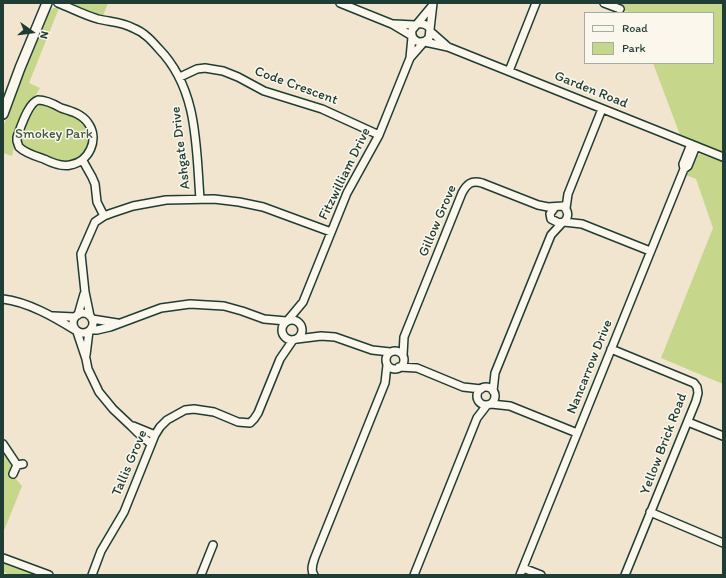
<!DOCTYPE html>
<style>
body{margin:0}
#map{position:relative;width:726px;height:578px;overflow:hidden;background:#f1e5d0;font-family:Itim,sans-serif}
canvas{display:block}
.frame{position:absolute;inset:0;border:4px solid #1f3d34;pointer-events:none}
.legend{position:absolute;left:584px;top:12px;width:130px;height:52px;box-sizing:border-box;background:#fbf7ec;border:1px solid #a3ada2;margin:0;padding:5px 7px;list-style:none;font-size:12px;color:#1f3d34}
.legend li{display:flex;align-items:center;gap:8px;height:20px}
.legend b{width:20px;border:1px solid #a3ada2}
.north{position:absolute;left:12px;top:12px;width:40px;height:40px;-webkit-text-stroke:3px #fbf7ec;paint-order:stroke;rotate:104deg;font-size:11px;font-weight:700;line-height:16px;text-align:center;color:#1f3d34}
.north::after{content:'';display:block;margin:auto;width:14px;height:18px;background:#1f3d34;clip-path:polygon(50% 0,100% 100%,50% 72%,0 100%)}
</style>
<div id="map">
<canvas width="726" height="578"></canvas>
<div class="frame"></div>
<ul class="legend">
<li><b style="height:5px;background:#fbf7ec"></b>Road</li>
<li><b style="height:11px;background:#c6d68a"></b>Park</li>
</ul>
<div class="north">N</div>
</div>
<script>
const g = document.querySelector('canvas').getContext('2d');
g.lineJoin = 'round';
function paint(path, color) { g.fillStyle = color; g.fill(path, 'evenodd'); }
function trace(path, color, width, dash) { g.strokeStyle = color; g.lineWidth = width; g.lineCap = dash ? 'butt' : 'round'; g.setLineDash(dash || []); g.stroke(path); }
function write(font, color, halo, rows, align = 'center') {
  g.font = font + ' Itim,sans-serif'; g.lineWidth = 3; g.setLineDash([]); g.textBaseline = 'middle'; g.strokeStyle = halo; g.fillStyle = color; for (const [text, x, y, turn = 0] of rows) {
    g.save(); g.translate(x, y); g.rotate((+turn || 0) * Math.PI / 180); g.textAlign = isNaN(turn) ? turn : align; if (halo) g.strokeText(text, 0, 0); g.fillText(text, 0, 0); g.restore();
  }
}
paint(new Path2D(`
 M70 3H108L103 16Z
 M620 3H723V153L680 135 653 63H713V13H631L623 10 624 7Z
 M53 8H59L29 83 40 88 35 96 31 98 28 102 13 139 14 147 12 156 3 153V127L47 14Z
 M41 104C52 105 79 116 85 125 95 139 87 158 71 162 62 164 52 159 44 155 37 152 27 150 22 145 18 134 30 113 36 105Z
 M700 154 723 162V384L661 358 713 228 696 179 686 175 695 157Z
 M3 450 11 461 10 477 15 478 22 486 3 533Z
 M3 561 40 575H11L3 572Z`), '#c6d68a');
const minor = new Path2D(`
 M58 3C71 8 84 15 98 19 110 22 122 22 133 28 144 32 152 41 159 49 198 89 196 146 200 199
 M340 3 392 24 412 36
 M604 3 620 9
 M394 24 415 25
 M417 24 432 6
 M430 29C427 24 423 23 417 24L412 30C410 41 421 46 429 38L433 3
 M430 31 447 46
 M425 42 448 47 723 157
 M410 58 412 37
 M509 71 536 3
 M180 77 197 69 205 68 223 71 238 77 264 91 322 109 379 135
 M38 100C46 100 54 104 61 108 71 111 82 114 88 123 100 139 89 162 70 165 61 167 52 163 44 159 35 156 25 153 19 147L17 141V137C21 127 28 103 38 100Z
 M83 161 92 177 95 184 97 202 104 216
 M684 169 683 164 691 144
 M566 208 568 194 602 109
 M564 222 582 224 650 251
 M3 299C28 302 54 317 75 330
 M73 323a10 10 0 1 1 20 0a10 10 0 1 1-20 0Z
 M78 315 84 294
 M53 316 75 317
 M90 316 85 292 81 254 95 222 104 216 112 213 133 206 166 200 214 199 239 202 263 207 331 232
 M92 319 117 323
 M282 330a10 10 0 1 1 20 0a10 10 0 1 1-20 0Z
 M288 320 303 302 347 193 379 135 410 58 424 42
 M91 330H97L110 327 161 308 190 304 224 306 242 311 264 319 286 321
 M77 332 86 359 88 369 99 392 113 409 131 426 137 432 151 444
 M297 339 321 336 335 337 372 350 390 352
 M611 349 694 383 697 387 698 393 696 401 625 575
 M386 360a9 9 0 1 1 18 0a9 9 0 1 1-18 0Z
 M86 355 89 331
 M403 355 404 337 462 193C467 184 471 180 482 183L538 205 548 207 563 206C569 211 569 217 564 222L559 223 551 219 550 214 555 207
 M399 367 417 368 463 387 481 389
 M477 396a9 9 0 1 1 18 0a9 9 0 1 1-18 0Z
 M493 391 495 373 551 235 562 223
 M491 404 510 406 577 433
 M688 422 723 436
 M133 426 155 435
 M3 444 17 465
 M13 474 17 465 23 464
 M650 512 723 543
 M3 558 49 575
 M523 568 541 575
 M92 575 101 551 124 512 155 435 160 427 167 420 185 410 194 409 214 412 238 422 250 423 254 419 258 413 280 359 293 340
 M201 575 213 545
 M314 575C310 570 313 563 315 557L385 383 387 365
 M414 575 477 418 487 405
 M520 575 684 169 688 166 696 146`);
const tertiary = new Path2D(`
 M3 114 20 68 47 3`);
trace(minor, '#1f3d34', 10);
trace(tertiary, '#1f3d34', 12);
trace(minor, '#fbf7ec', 7);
trace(tertiary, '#fbf7ec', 9);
write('14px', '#1f3d34', '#fbf7ec', [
 ["Code Crescent",296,86,20],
 ["Garden Road",591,90,22],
 ["Ashgate Drive",181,148,-97],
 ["Fitzwilliam Drive",345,174,-64],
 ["Gillow Grove",438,221,-67],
 ["Nancarrow Drive",590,367,-68],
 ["Yellow Brick Road",664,444,-69],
 ["Tallis Grove",130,463,-67]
]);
write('14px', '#405c45', '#fbf7ec', [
 ["Smokey Park",54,134]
]);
</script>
